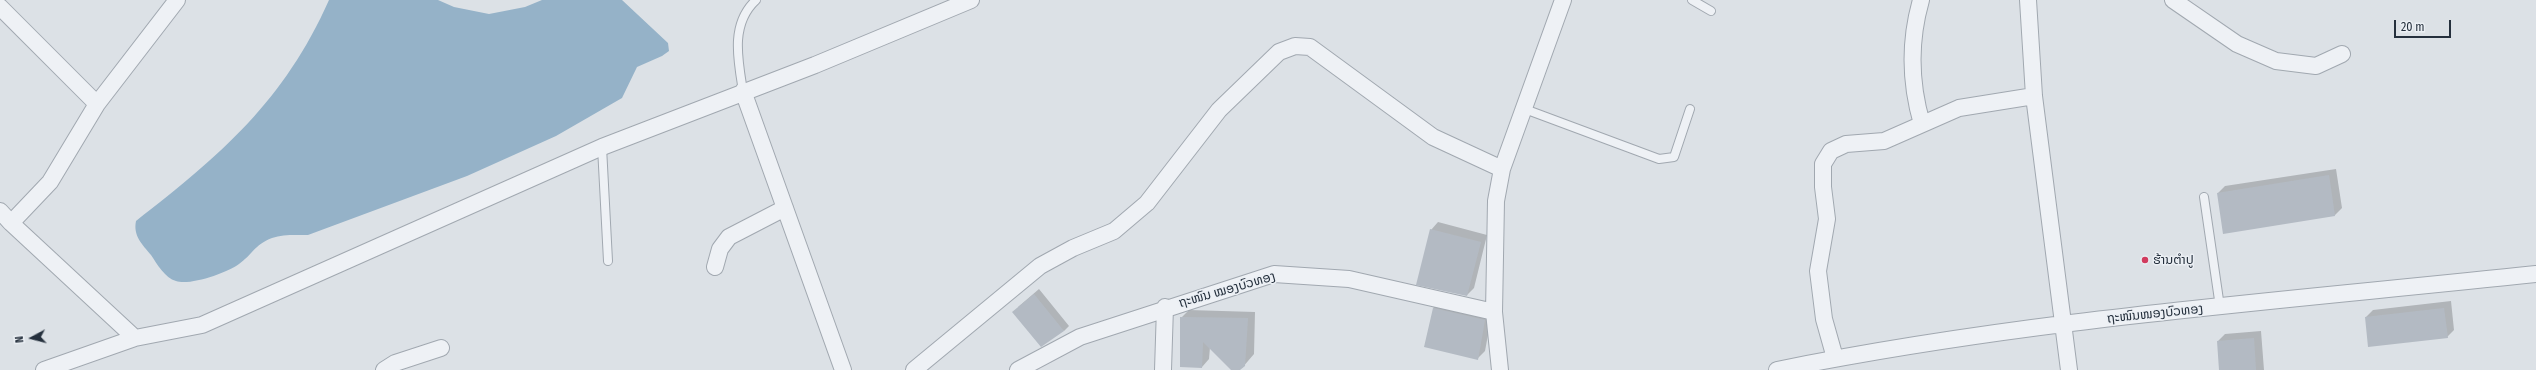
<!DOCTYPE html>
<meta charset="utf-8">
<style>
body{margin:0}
#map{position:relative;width:2536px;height:370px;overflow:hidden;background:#dce1e6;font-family:"Fira Sans Condensed",sans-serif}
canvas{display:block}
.north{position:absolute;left:12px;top:318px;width:40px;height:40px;-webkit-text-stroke:3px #ebeff4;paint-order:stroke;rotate:263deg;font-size:11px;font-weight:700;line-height:16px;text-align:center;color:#25303d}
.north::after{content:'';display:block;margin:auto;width:14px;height:18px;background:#25303d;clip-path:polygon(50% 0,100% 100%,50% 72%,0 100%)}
.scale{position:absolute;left:2394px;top:20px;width:57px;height:18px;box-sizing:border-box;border:2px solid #25303d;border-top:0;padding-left:5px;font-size:12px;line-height:14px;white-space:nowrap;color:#25303d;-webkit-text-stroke:3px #ebeff4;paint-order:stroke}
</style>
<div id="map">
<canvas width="2536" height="370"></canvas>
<div class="north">N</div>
<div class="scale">20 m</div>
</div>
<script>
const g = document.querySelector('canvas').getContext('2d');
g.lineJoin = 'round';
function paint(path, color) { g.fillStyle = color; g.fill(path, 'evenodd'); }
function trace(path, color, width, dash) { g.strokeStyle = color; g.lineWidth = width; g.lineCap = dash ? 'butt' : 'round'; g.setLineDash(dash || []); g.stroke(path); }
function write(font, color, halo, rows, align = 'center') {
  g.font = font + ' "Fira Sans Condensed","Noto Sans Lao",sans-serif'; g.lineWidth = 3; g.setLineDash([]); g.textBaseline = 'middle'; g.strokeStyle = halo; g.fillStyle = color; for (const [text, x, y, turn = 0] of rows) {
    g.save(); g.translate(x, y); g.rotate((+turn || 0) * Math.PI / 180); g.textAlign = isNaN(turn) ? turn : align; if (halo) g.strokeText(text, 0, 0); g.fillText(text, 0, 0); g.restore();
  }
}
paint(new Path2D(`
 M329 0H438L454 7 489 14 525 7 542 0H622L668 43 669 51 662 56 637 67 622 98 556 136 467 176 308 235C296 235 283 234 272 238 254 245 252 255 239 264 227 273 189 286 176 281 165 278 157 264 151 255 142 244 133 236 136 221 221 155 284 101 329 0Z`), '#95b2c8');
paint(new Path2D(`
 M2336 169 2342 208 2335 215 2218 193 2225 186Z
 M1438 222 1487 235 1474 288 1467 295 1431 230Z
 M1039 289 1069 326 1064 331 1018 307Z
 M1441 301 1492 313 1485 351 1478 358 1433 308Z
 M2451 301 2454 330 2447 337 2366 317 2373 310Z
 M1189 310 1255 312 1254 354 1242 368 1210 347 1209 359 1202 367 1181 318Z
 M2261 331 2264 370H2220L2218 341 2225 334Z`), '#0003');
paint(new Path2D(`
 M2329 175 2335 216 2223 234 2217 193Z
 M1430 229 1481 242 1467 296 1416 285Z
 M1034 294 1064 331 1041 347 1012 312Z
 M1433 308 1485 320 1478 360 1424 347Z
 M2444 308 2448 338 2368 347 2365 317Z
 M1180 317 1248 318 1245 366 1240 370H1231L1203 342 1202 368 1180 367Z
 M2254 338 2256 370H2219L2217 341Z`), '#b3bac3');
const lane = new Path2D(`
 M1692 0 1711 11
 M743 91C738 60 730 24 756 0
 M1522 108 1659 159 1674 157 1690 109
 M602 147 608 261
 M2204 197 2220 307`);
const street = new Path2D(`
 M1921 0C1909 42 1910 83 1922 124
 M2028 0 2034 96 2069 370
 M2173 0 2237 44 2276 61 2316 66 2342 54
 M0 7 97 104
 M743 91 843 370
 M0 211 11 223 50 182 97 104 177 0
 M11 223 135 338
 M715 267 720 249 729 237 785 208
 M1835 358 1824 319 1818 271 1827 219 1823 187V164L1831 151 1846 144 1884 141 1959 108 2034 96
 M44 370 135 338 202 325 602 147 815 65 971 0
 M384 370 395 363 441 348
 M914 370 1040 266 1073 248 1114 231 1147 203 1219 110 1279 52 1295 46 1310 47 1433 137 1502 169
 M1018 370 1080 337 1274 274 1349 279 1494 312
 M1163 370 1165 307
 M1500 370 1494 312 1496 201 1502 169 1563 0
 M1777 370C2027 319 2283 301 2536 274`);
trace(lane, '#a1a8b0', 10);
trace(street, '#a1a8b0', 18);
trace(lane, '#eef1f5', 8);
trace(street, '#eef1f5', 16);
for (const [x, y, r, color] of [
 [2145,260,4,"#d13b5e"]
]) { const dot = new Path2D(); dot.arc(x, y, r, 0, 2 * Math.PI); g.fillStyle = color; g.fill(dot); trace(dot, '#ebeff4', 1.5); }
write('13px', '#25303d', '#ebeff4', [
 ["ຮ້ານຕຳປູ",2153,260]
], 'left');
write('13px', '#25303d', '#ebeff4', [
 ["ຖະໜົນ ໝອງບົວທອງ",1227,290,-16],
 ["ຖະໜົນໜອງບົວທອງ",2155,314,-6]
]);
</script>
